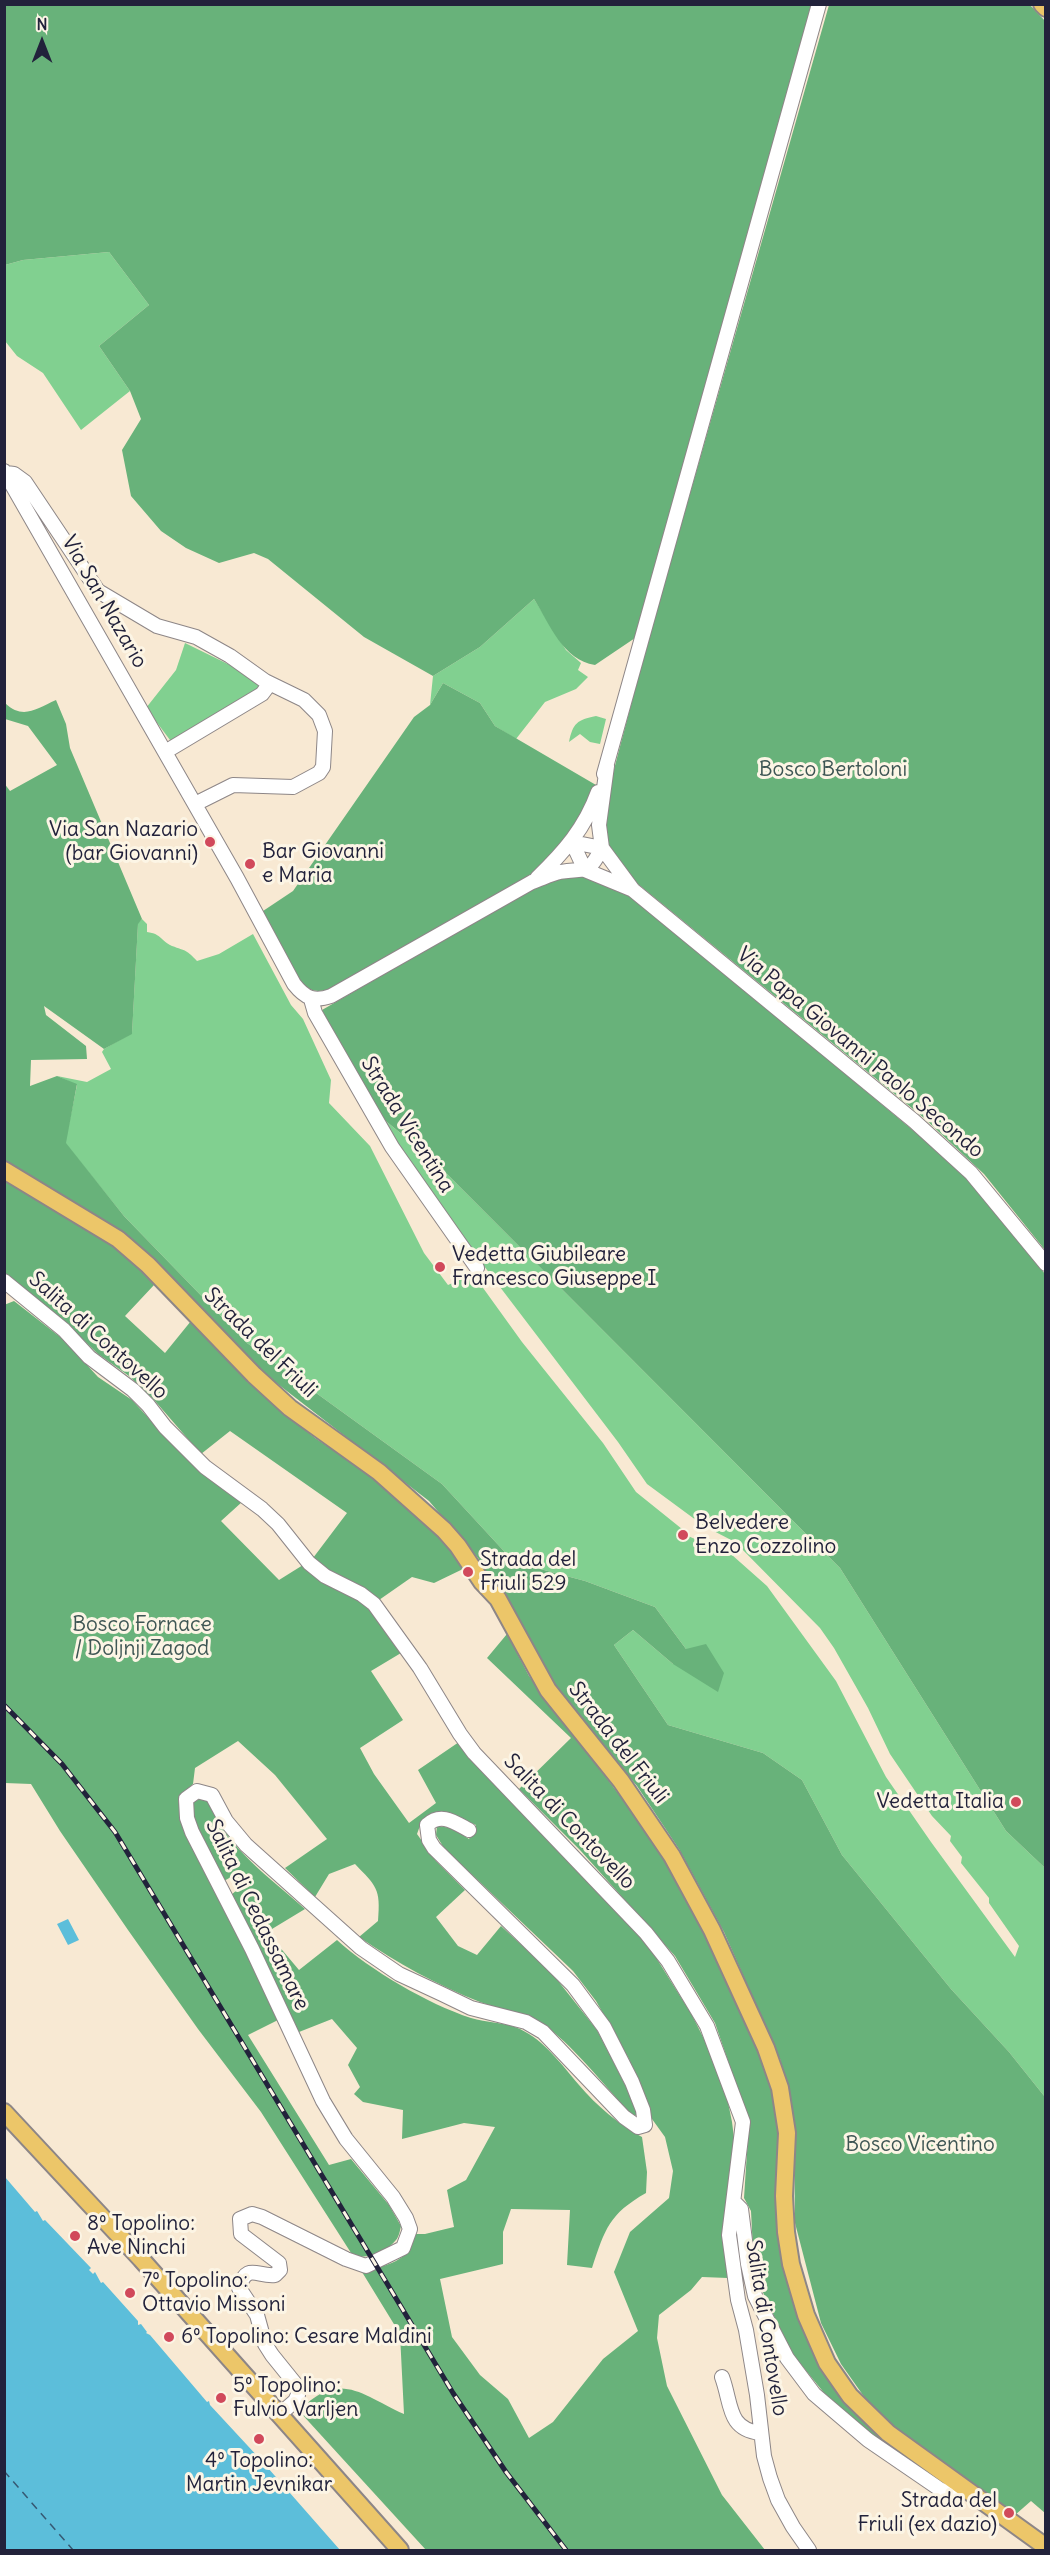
<!DOCTYPE html>
<meta charset="utf-8">
<style>
body{margin:0}
#map{position:relative;width:1050px;height:2555px;overflow:hidden;background:#f8e9d3;font-family:Delius,sans-serif}
canvas{display:block}
.frame{position:absolute;inset:0;border:6px solid #22223b;pointer-events:none}
.north{position:absolute;left:12px;top:12px;width:60px;height:60px;-webkit-text-stroke:4px #fcf5e5;paint-order:stroke;rotate:0deg;font-size:16px;font-weight:700;line-height:24px;text-align:center;color:#22223b}
.north::after{content:'';display:block;margin:auto;width:21px;height:27px;background:#22223b;clip-path:polygon(50% 0,100% 100%,50% 72%,0 100%)}
</style>
<div id="map">
<canvas width="1050" height="2555"></canvas>
<div class="frame"></div>
<div class="north">N</div>
</div>
<script>
const g = document.querySelector('canvas').getContext('2d');
g.lineJoin = 'round';
function paint(path, color) { g.fillStyle = color; g.fill(path, 'evenodd'); }
function trace(path, color, width, dash) { g.strokeStyle = color; g.lineWidth = width; g.lineCap = dash ? 'butt' : 'round'; g.setLineDash(dash || []); g.stroke(path); }
function write(font, color, halo, rows, align = 'center') {
  g.font = font + ' Delius,sans-serif'; g.lineWidth = 6; g.setLineDash([]); g.textBaseline = 'middle'; g.strokeStyle = halo; g.fillStyle = color; for (const [text, x, y, turn = 0] of rows) {
    g.save(); g.translate(x, y); g.rotate((+turn || 0) * Math.PI / 180); g.textAlign = isNaN(turn) ? turn : align; if (halo) g.strokeText(text, 0, 0); g.fillText(text, 0, 0); g.restore();
  }
}
paint(new Path2D(`
 M109 252 149 305 99 346 130 391 81 430 43 373 17 356 5 341V265L23 260Z
 M534 599 566 650 581 663 578 670 588 677 576 689 545 702 516 739 495 726 480 703 443 683 430 705 433 676 480 647Z
 M185 643 234 667 260 684 261 688 173 744 146 708 176 670Z
 M596 716 606 719 600 744 590 742 580 734 569 742C573 723 577 720 596 716Z
 M142 919 147 924V932C162 934 161 941 172 946 186 951 187 950 197 961L219 954 253 934 291 1005 303 1019 331 1080 329 1103 370 1146 424 1253 448 1285 473 1274 522 1342 603 1443 636 1492 682 1529 677 1536 678 1539 683 1540 688 1536 732 1555 767 1586 836 1681 886 1777 931 1842 1015 1957 1019 1946 989 1903V1898L961 1863 962 1857 950 1841 951 1836 932 1816 890 1754 868 1708 834 1648 820 1628 735 1542 704 1526 647 1484 618 1442 484 1266 376 1113 432 1159 840 1568 1006 1831 1045 1868V2097L1009 2052 951 1989 842 1855 802 1780 763 1753 668 1725 614 1645 633 1630 673 1664 686 1649 655 1607 585 1581 514 1562 442 1484 247 1343 124 1216 65 1143 77 1085 57 1076 87 1082 111 1069 102 1052 104 1049 132 1033 138 923Z`), '#81d090');
paint(new Path2D(`
 M5 5H812L638 636 595 665C563 660 550 625 534 599L480 647 433 676 364 637 268 559 254 553 219 563 186 548 161 531 131 496 122 450 141 419 130 391 99 346 149 305 109 252 23 260 5 265Z
 M829 5H1030L1046 22 1045 1250 984 1174 924 1118 633 880 612 854 607 842 604 824 608 792 645 652Z
 M443 683 480 703 495 726 596 785 583 814 564 841 530 876 333 988C325 990 318 993 310 989 292 981 272 929 263 911L293 891 414 717 430 705Z
 M56 700 66 724 70 748 142 919 138 924 132 1034 104 1049 44 1006 46 1015 86 1046 87 1059 31 1060 30 1086 57 1076 77 1084 66 1143 124 1216 247 1343 442 1484 514 1562 585 1581 655 1607 686 1649 706 1644 724 1673 718 1692 673 1664 633 1630 614 1645 668 1725 763 1753 802 1780 842 1855 951 1989 1009 2052 1045 2097V2513L1031 2501 1015 2515 896 2429 865 2398 841 2364 821 2323 795 2223 794 2130 789 2094 780 2059 724 1932 679 1849 637 1786 558 1693 478 1558 429 1501 248 1361 126 1236 91 1213 37 1184 5 1162 4 783 10 791 57 765 28 726 5 719V703C23 720 36 709 56 700Z
 M586 875 623 889 939 1152 982 1193 1045 1274V1868L1006 1831 840 1568 432 1159 376 1113 322 1010 535 887 563 876Z
 M4 1177 91 1226 123 1252 154 1285 125 1316 165 1353 191 1321 262 1395 315 1438 366 1472 437 1532 463 1569 434 1583 412 1577 379 1600C358 1584 332 1577 313 1558L347 1513 230 1431 201 1454 155 1401 129 1376 98 1354 75 1332 5 1273Z
 M14 1301 64 1340 98 1377 132 1400 176 1448 212 1481 242 1502 221 1521 279 1580 303 1565C322 1584 344 1588 363 1604 378 1617 389 1636 401 1653L371 1671 403 1720 360 1748 374 1774 409 1823 436 1803 418 1770 459 1742 634 1928 650 1948 692 2015 712 2055 727 2097 732 2122 735 2146 728 2278 702 2277 691 2290 659 2315 657 2338 667 2386 722 2495 765 2550H426L299 2411C339 2369 362 2395 404 2414L400 2334 362 2272C386 2265 411 2262 415 2234H425L454 2227 447 2190 466 2180 495 2127 464 2123 402 2139 403 2110 363 2102 354 2094 360 2087 348 2065 357 2048 332 2019 299 2032 231 1895 237 1890 231 1877 224 1881C211 1857 192 1830 193 1802L200 1799 208 1801C226 1847 269 1877 305 1909L267 1932 299 1970 337 1940C370 1970 428 2004 471 2018 486 2023 505 2022 520 2029 545 2041 561 2064 579 2085 596 2105 619 2125 642 2137L647 2172 646 2193C609 2214 605 2229 592 2268L567 2265 570 2210 511 2209 503 2232V2264L440 2279 452 2337 480 2375 508 2399 529 2438 553 2422 603 2359 638 2331 614 2272 630 2232 669 2198 673 2171 665 2137 652 2119 629 2059 596 2001 573 1971 444 1848 436 1835 437 1826 452 1828 469 1839 476 1825C453 1815 446 1806 422 1820L417 1834 436 1861 465 1890 436 1917 458 1946 477 1955 501 1926 551 1972 597 2030 637 2108 638 2115H632C607 2089 570 2041 541 2023 522 2012 501 2010 480 2002 437 1985 397 1963 359 1937L378 1921C381 1888 376 1886 355 1864L329 1874 315 1897 285 1868 327 1839 275 1775 238 1741 195 1768 193 1784 178 1799 182 1818 278 2020 248 2035 329 2165 351 2159 389 2205 401 2226C400 2230 399 2237 396 2240 387 2252 366 2259 353 2256L261 2112 198 2029 128 1930 60 1831 31 1784 5 1783 4 1305Z
 M507 1634 529 1676 643 1826 678 1882 699 1921 759 2050 775 2089 779 2150 812 2347C841 2412 889 2442 942 2485L869 2432 825 2394 790 2351 761 2288 753 2250 751 2211 744 2198 749 2122 715 2023 675 1956 580 1850 519 1789 571 1738 487 1658Z`), '#68b27a');
paint(new Path2D(`
 M68 1919 79 1940 68 1945 57 1924Z
 M5 2177 35 2212 37 2211 43 2221 45 2220 91 2268 89 2270 93 2274 95 2272 101 2283 103 2282 138 2321V2325L141 2324 147 2332 146 2333 150 2335 207 2402 209 2401 210 2405 260 2459V2463L262 2462 265 2467 268 2468 340 2550H5Z`), '#5cbeda');
trace(new Path2D(`
 M4 2471 73 2550`), '#365973', 1.5, [8, 6]);
const minor = new Path2D(`
 M4 471 237 878 294 984C305 998 314 1002 331 996L532 882C541 879 551 874 560 872 586 867 587 877 602 848L599 825 607 766
 M6 473 14 474 25 482 98 591 157 626 196 637 230 656 265 681 304 700 319 715 325 731 323 767 319 773 293 787 233 785 195 804
 M165 752 262 694 268 686 265 681
 M604 774 819 4
 M572 842 585 870
 M572 842 602 848
 M602 848 633 890 914 1121 971 1173 1046 1264
 M585 870 631 889
 M537 878C564 852 585 828 598 792
 M311 999 315 1013 392 1147 477 1268
 M4 1281 64 1330 89 1357 133 1390 148 1405 165 1427 205 1467 262 1509 278 1524 309 1563 325 1576 361 1594 374 1604 420 1668 460 1734 474 1753 646 1933 668 1961 707 2026 743 2122 729 2235 738 2300 746 2330 757 2395 764 2456 770 2478 778 2500 793 2527 809 2550
 M734 2202 741 2209 748 2264 755 2296 787 2358 814 2394 868 2440 941 2490 954 2492 963 2488
 M722 2377C732 2404 727 2429 760 2433
 M279 2415 295 2401 298 2395 297 2386 272 2355 265 2344 257 2315 239 2288C247 2262 257 2277 275 2275L280 2270 279 2263 241 2234 240 2219 252 2214 262 2217 346 2259 366 2266 403 2248 410 2229 406 2218 393 2197 346 2139 323 2101 252 1949 192 1832 187 1818 186 1799 197 1791 212 1795 226 1821 246 1845 361 1948 399 1974 442 1994 471 2008 526 2022 543 2032 624 2117 638 2127 645 2125 643 2110 632 2082 604 2027 573 1985 434 1848 429 1840 427 1825C441 1812 454 1822 469 1830`);
const major = new Path2D(`
 M1042 4 1046 8
 M4 1170 118 1239 148 1265 254 1375 290 1408 379 1472 444 1530 458 1546 482 1582 498 1599 548 1690 621 1781 672 1856 712 1930 766 2048 780 2088 787 2133 784 2196 786 2232 791 2264 806 2315 827 2363 850 2396 888 2433 1046 2547
 M4 2112 141 2259 400 2550`);
trace(minor, '#8d8687', 16);
trace(major, '#8d8687', 20);
trace(minor, '#fff', 14);
trace(major, '#ecc669', 16);
const rail = new Path2D(`
 M4 1705 62 1764 115 1832 453 2393 506 2472 566 2550`);
trace(rail, '#22223b', 5);
trace(rail, '#fcf5e5', 3, [9]);
for (const [x, y, r, color] of [
 [210,842,6,"#d1495b"],
 [250,864,6,"#d1495b"],
 [440,1267,6,"#d1495b"],
 [683,1535,6,"#d1495b"],
 [468,1572,6,"#d1495b"],
 [1016,1802,6,"#d1495b"],
 [75,2236,6,"#d1495b"],
 [130,2293,6,"#d1495b"],
 [169,2337,6,"#d1495b"],
 [221,2398,6,"#d1495b"],
 [259,2439,6,"#d1495b"],
 [1009,2513,6,"#d1495b"]
]) { const dot = new Path2D(); dot.arc(x, y, r, 0, 2 * Math.PI); g.fillStyle = color; g.fill(dot); trace(dot, '#fcf5e5', 2); }
write('21px', '#22223b', '#fcf5e5', [
 ["Via San Nazario",104,602,60],
 ["Via Papa Giovanni Paolo Secondo",860,1053,40],
 ["Strada Vicentina",407,1125,58],
 ["Salita di Contovello",98,1336,42],
 ["Strada del Friuli",260,1343,44],
 ["Strada del Friuli",618,1743,52],
 ["Salita di Contovello",569,1822,46],
 ["Salita di Cedassamare",257,1915,64],
 ["Salita di Contovello",766,2328,81]
]);
write('21px', '#3e5654', '#fcf5e5', [
 ["Bosco Bertoloni",833,770],
 ["Bosco Fornace",142,1625],
 ["/ Doljnji Zagod",142,1649],
 ["Bosco Vicentino",920,2145]
]);
write('21px', '#22223b', '#fcf5e5', [
 ["Via San Nazario",198,830,"right"],
 ["(bar Giovanni)",198,854,"right"],
 ["Bar Giovanni",262,852],
 ["e Maria",262,876],
 ["Vedetta Giubileare",452,1255],
 ["Francesco Giuseppe I",452,1279],
 ["Belvedere",695,1523],
 ["Enzo Cozzolino",695,1547],
 ["Strada del",480,1560],
 ["Friuli 529",480,1584],
 ["Vedetta Italia",1004,1802,"right"],
 ["8º Topolino:",87,2224],
 ["Ave Ninchi",87,2248],
 ["7º Topolino:",142,2281],
 ["Ottavio Missoni",142,2305],
 ["6º Topolino: Cesare Maldini",181,2337],
 ["5º Topolino:",233,2386],
 ["Fulvio Varljen",233,2410],
 ["4º Topolino:",259,2461,"center"],
 ["Martin Jevnikar",259,2485,"center"],
 ["Strada del",997,2501,"right"],
 ["Friuli (ex dazio)",997,2525,"right"]
], 'left');
</script>
